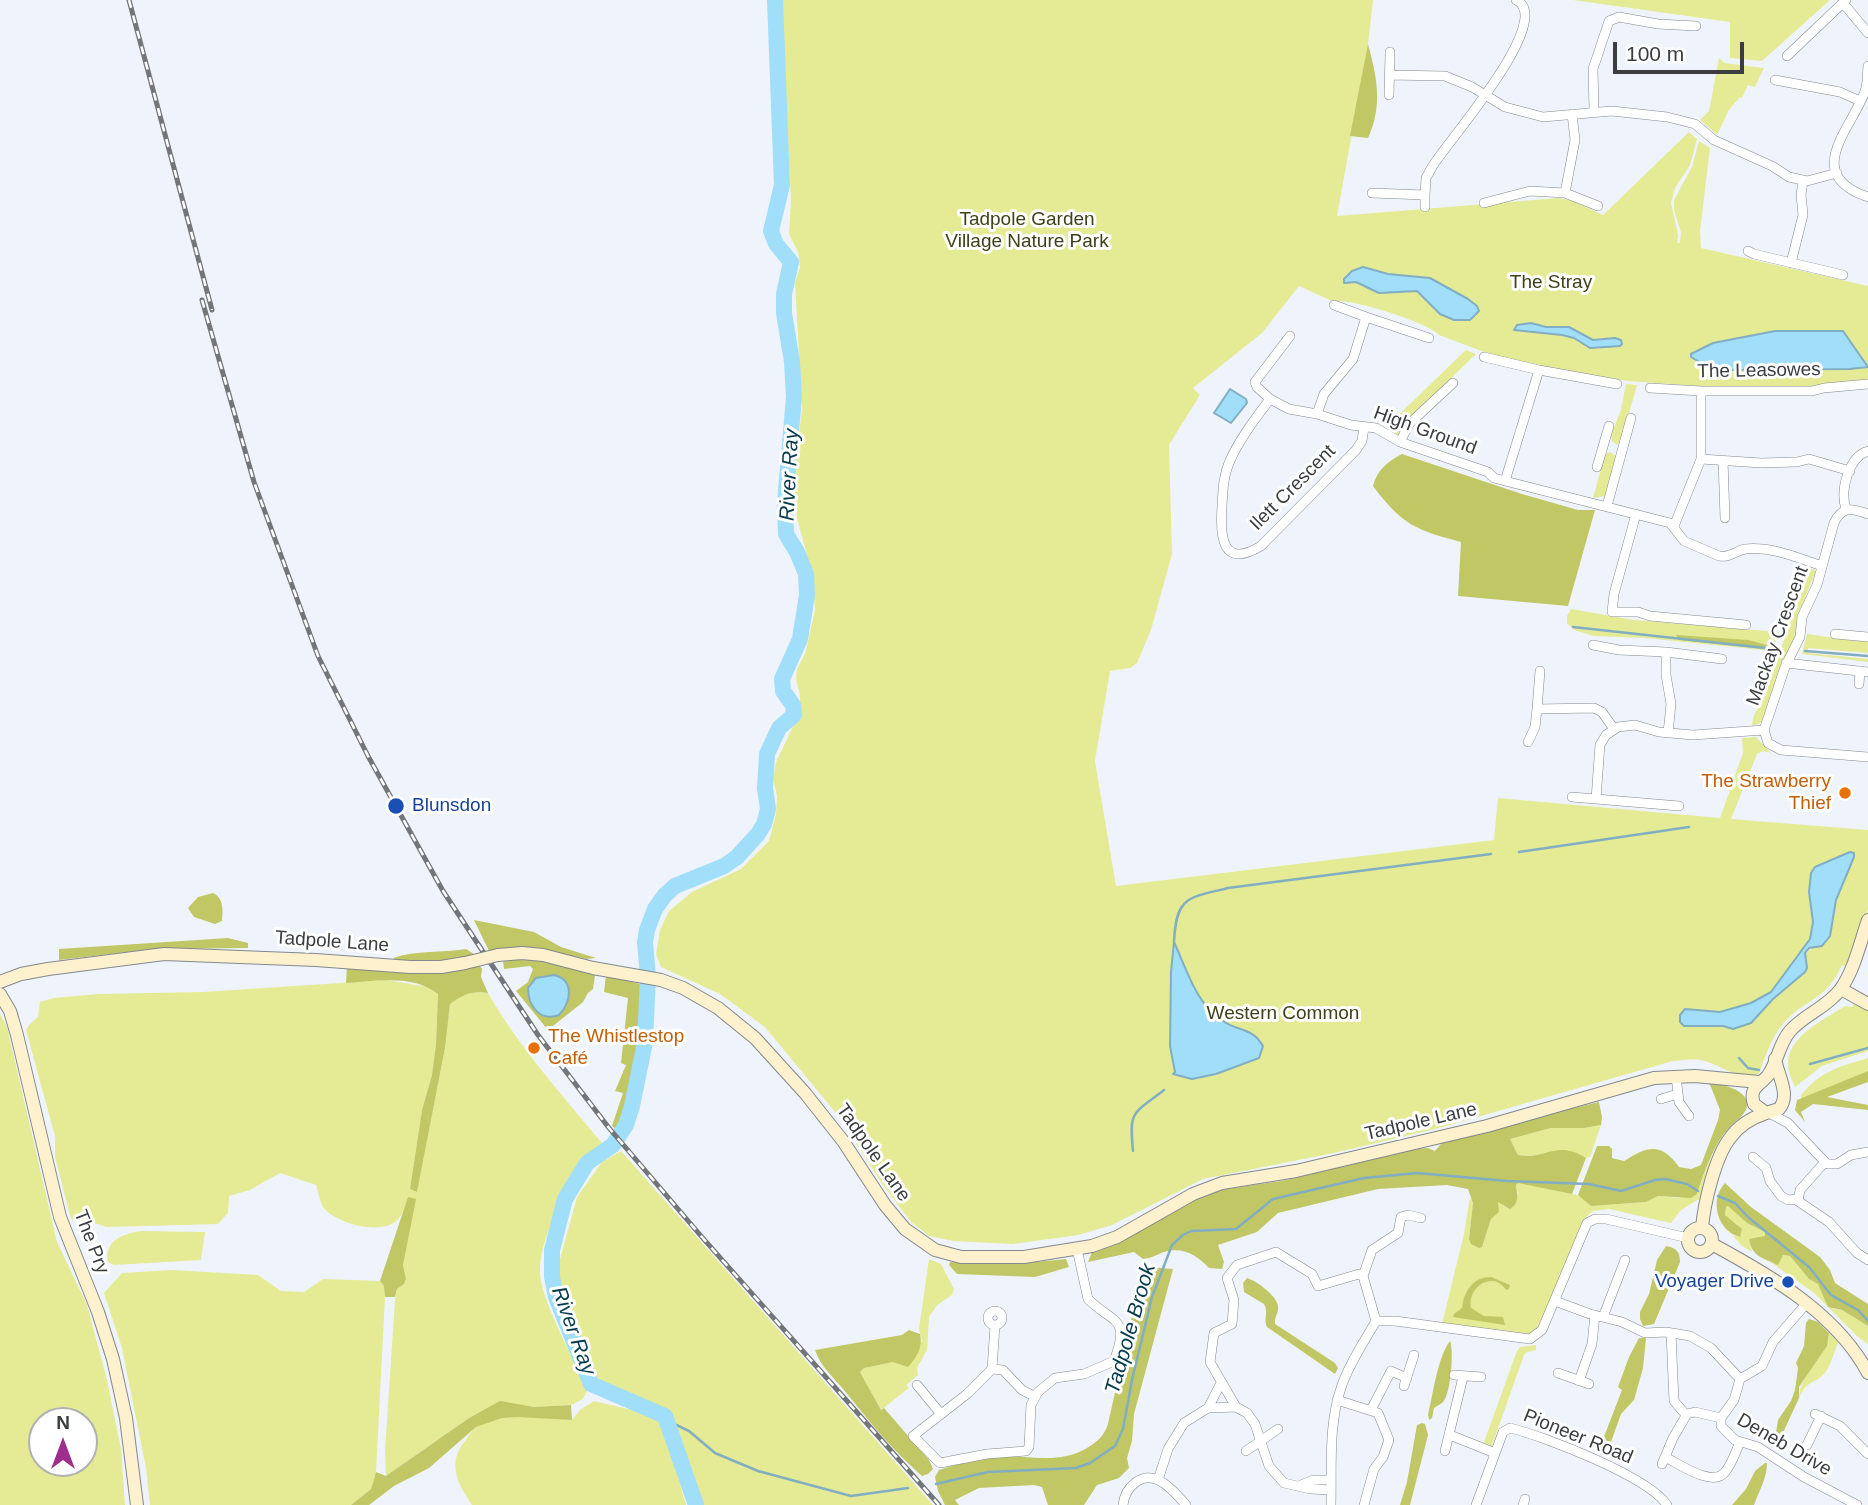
<!DOCTYPE html>
<meta charset="utf-8">
<style>
body{margin:0}
#map{position:relative;width:1868px;height:1505px;overflow:hidden;background:#eff4fc;font-family:Arial,sans-serif}
canvas{display:block}
.north{position:absolute;left:28px;top:1407px;width:70px;height:70px;box-sizing:border-box;background:#fff;border:2px solid #b1b1b3;border-radius:50%;rotate:0deg;font-size:19px;font-weight:700;line-height:28px;text-align:center;color:#3b3d40}
.north::after{content:'';display:block;margin:auto;width:24px;height:32px;background:#9e2f8d;clip-path:polygon(50% 0,100% 100%,50% 72%,0 100%)}
.scale{position:absolute;left:1613px;top:42px;width:131px;height:32px;box-sizing:border-box;border:4px solid #3b3d40;border-top:0;padding-left:9px;font-size:21px;line-height:24px;white-space:nowrap;color:#3b3d40;-webkit-text-stroke:5px #fff;paint-order:stroke}
</style>
<div id="map">
<canvas width="1868" height="1505"></canvas>
<div class="north">N</div>
<div class="scale">100 m</div>
</div>
<script>
const g = document.querySelector('canvas').getContext('2d');
g.lineJoin = 'round';
function paint(path, color) { g.fillStyle = color; g.fill(path, 'evenodd'); }
function trace(path, color, width, dash) { g.strokeStyle = color; g.lineWidth = width; g.lineCap = dash ? 'butt' : 'round'; g.setLineDash(dash || []); g.stroke(path); }
function write(font, color, halo, rows, align = 'center') {
  g.font = font + ' Arial,sans-serif'; g.lineWidth = 6; g.setLineDash([]); g.textBaseline = 'middle'; g.strokeStyle = halo; g.fillStyle = color; for (const [text, x, y, turn = 0] of rows) {
    g.save(); g.translate(x, y); g.rotate((+turn || 0) * Math.PI / 180); g.textAlign = isNaN(turn) ? turn : align; if (halo) g.strokeText(text, 0, 0); g.fillText(text, 0, 0); g.restore();
  }
}
paint(new Path2D(`
 M781 0H1373L1368 44 1337 216 1559 198 1573 201 1603 215 1689 132 1697 139 1690 165 1675 188 1671 203 1678 235 1677 243H1680L1681 232 1674 210V200L1692 167 1699 141 1710 148 1700 231 1701 248 1868 286V381L1809 388 1699 386 1628 381 1538 366 1487 353 1439 335C1429 323 1348 297 1334 302L1299 286 1262 333 1193 388 1200 395 1169 445 1172 554 1151 630 1137 663 1130 668 1110 671 1095 761 1116 886 1494 840 1498 798 1720 818 1743 753 1742 738 1756 737 1771 753 1763 751 1757 754 1731 819 1868 830V909L1847 967 1842 965C1825 1003 1806 997 1783 1024 1771 1038 1765 1057 1759 1074 1739 1083 1719 1063 1701 1060 1692 1058 1682 1061 1673 1061L1439 1128 1334 1153 1203 1179 1112 1225 1078 1235 1013 1244 953 1241 929 1236 911 1222 883 1185 840 1118 765 1027 720 994 661 967 656 954 660 930 669 911 692 892 741 869 769 841 776 814 777 796 773 779 776 762 800 712V695L796 679 797 669 805 654 815 610 812 574 797 518 794 481 802 408 795 283 800 267 798 252 789 234 791 200ZM1837 858 1842 882 1833 911 1830 936 1805 953 1807 968 1805 972 1773 999 1751 1023 1733 1029 1723 1026 1708 1027 1690 1009 1720 1012 1751 1003 1771 992 1810 939 1813 923 1809 892 1815 867Z
 M1573 0H1830L1762 61 1730 58V22Z
 M1719 58 1725 63 1764 68 1755 87 1748 85 1742 98 1740 97 1729 110 1717 135 1700 120 1709 111Z
 M1466 350 1476 354 1404 424 1398 435 1386 427Z
 M1626 384 1637 385 1621 442 1617 445 1612 441 1611 435 1621 410Z
 M1610 452 1616 456 1605 496 1593 498 1605 454Z
 M1809 568 1815 570V573L1798 615 1795 638 1783 661 1776 688 1761 723 1752 726 1753 718 1769 683Z
 M1571 609 1634 620 1779 632 1773 651 1645 638 1594 636 1574 630 1567 623V616Z
 M1807 634 1856 641 1868 639V653L1808 648V653L1868 659V662L1802 654Z
 M386 980 429 987 438 994 436 1044 432 1075 422 1110 410 1189 417 1191 445 1048 450 1004C462 995 472 990 488 993 519 1047 562 1095 602 1143V1150C569 1171 569 1176 555 1212 549 1230 540 1250 540 1270 539 1298 575 1361 588 1389L583 1399 571 1405 534 1407 500 1402 469 1418 386 1476 385 1450 395 1300 397 1289 404 1284 406 1279 403 1265 407 1238 408 1197C406 1203 404 1213 399 1218 385 1237 335 1224 323 1207 320 1201 318 1192 316 1185L280 1173 250 1190 229 1196 228 1213 218 1224 106 1227C92 1220 84 1226 71 1219L55 1157V1136L26 1030 29 1025 38 1017 40 1002 54 998 98 994 203 992Z
 M1855 1003 1868 1010V1051L1822 1066 1795 1087C1792 1080 1788 1072 1788 1065 1787 1036 1824 1020 1845 1006L1852 1007Z
 M0 1014 7 1027 57 1242 87 1305 107 1380 121 1449 125 1505H0ZM42 1421H84V1463H42Z
 M1868 1058V1071L1801 1099V1095C1821 1071 1838 1067 1868 1058Z
 M1740 1118 1726 1135 1702 1197 1680 1211 1671 1223 1609 1209 1593 1211 1584 1219 1541 1322 1536 1330 1525 1336 1442 1324 1464 1234 1470 1197 1473 1203 1469 1239 1482 1247 1491 1219 1498 1210 1497 1203 1500 1201 1505 1207 1518 1194 1516 1185 1518 1182 1581 1196 1591 1206 1646 1202 1658 1196 1679 1198 1697 1194C1706 1166 1718 1138 1740 1118Z
 M1601 1125 1590 1157 1586 1158C1563 1143 1542 1159 1518 1155L1510 1139 1551 1128H1584Z
 M621 1151 933 1505H701L682 1444 669 1416 595 1381 561 1296 559 1263 577 1197 602 1162Z
 M1729 1206 1747 1223 1765 1232V1236L1749 1240 1752 1252 1742 1246 1732 1235 1740 1237 1737 1224 1728 1220 1725 1215 1726 1207Z
 M141 1231 205 1232 201 1260 114 1265 108 1262C104 1240 123 1234 141 1231Z
 M1783 1255 1790 1256 1809 1279 1818 1284 1834 1309 1842 1310 1868 1326V1344L1858 1337 1814 1293 1769 1261 1778 1264Z
 M929 1259 941 1264 954 1289 952 1295 937 1305 929 1317 927 1350 917 1368 918 1375 906 1385 909 1388 881 1410 860 1372 864 1368 893 1362 922 1341 919 1329Z
 M172 1270 258 1275 281 1291 304 1292 323 1279 380 1281 384 1286 385 1297 376 1472 371 1489 351 1505H150L146 1468 122 1348 104 1293 122 1273Z
 M1829 1333 1839 1341C1834 1351 1831 1366 1824 1374 1813 1385 1807 1380 1799 1398 1800 1372 1828 1358 1829 1333Z
 M1536 1345V1350L1527 1352 1524 1355 1491 1448 1483 1445 1517 1351 1520 1347Z
 M594 1401 653 1415 663 1423 686 1505H472C457 1483 447 1463 465 1441 468 1437 471 1431 475 1428 496 1411 546 1418 572 1420L581 1409Z`), '#e4eb94');
paint(new Path2D(`
 M1368 44C1377 77 1383 106 1368 138L1350 136Z
 M1402 454 1522 494 1578 510H1595L1568 606 1458 596 1461 542C1416 530 1402 525 1373 486 1377 470 1388 461 1402 454Z
 M1676 635 1748 640 1767 645 1765 649 1679 640Z
 M213 893C224 898 223 911 222 921L215 924 194 917 188 908 198 897Z
 M474 920 534 932 561 947 596 958 587 959C551 952 526 945 489 951Z
 M228 938 248 943V948L154 949 59 960V949Z
 M466 949 474 954V957L440 962 397 961 393 958C416 950 442 953 466 949Z
 M530 958 595 975 593 989 588 993 583 1002 548 1030 516 991 528 982 533 969 530 966 504 969 503 960ZM564 979C573 993 569 1011 553 1017L537 1011 529 997 530 984Z
 M347 966 468 968 480 966 482 969 481 977 488 993C472 990 462 995 450 1004L445 1048 417 1192 410 1189 422 1110 432 1075 436 1044 438 994C413 974 376 981 346 983Z
 M606 975 640 984 644 991C640 1037 639 1089 618 1131L612 1126 623 1093 615 1091 626 1065 621 1063 628 998 604 992Z
 M1868 1071V1082L1827 1097 1868 1105V1110L1813 1104 1801 1112 1805 1122 1795 1110 1797 1100Z
 M1709 1082C1721 1085 1744 1088 1747 1102 1749 1114 1734 1121 1728 1129 1714 1144 1703 1175 1697 1194L1691 1198 1658 1196 1646 1202 1591 1206 1578 1195 1597 1146H1609L1612 1149V1158L1624 1161C1648 1146 1661 1142 1679 1167L1691 1169 1701 1165 1718 1120 1720 1110Z
 M1599 1102 1602 1117 1601 1125 1584 1128H1551L1510 1139 1518 1155C1546 1160 1557 1139 1586 1158L1572 1194 1518 1183 1516 1185C1517 1194 1520 1203 1510 1209L1498 1202 1499 1212 1491 1219 1482 1247 1479 1248 1471 1244 1469 1239 1473 1203 1468 1189 1447 1185 1378 1189 1278 1213 1257 1232 1218 1245 1224 1262 1222 1269 1209 1268C1198 1256 1183 1246 1164 1252 1156 1255 1152 1258 1143 1259L1134 1252 1088 1262 1092 1252 1130 1236 1206 1192 1281 1181 1354 1164 1398 1150 1428 1148 1435 1151 1446 1138Z
 M1725 1183 1751 1207 1820 1257 1830 1270 1835 1283 1868 1304V1326L1842 1310 1828 1307 1818 1284 1809 1279 1790 1256 1783 1255 1778 1265C1763 1258 1752 1257 1749 1239L1765 1236V1232L1747 1223 1728 1206 1726 1207 1725 1215 1742 1229 1740 1237C1717 1231 1709 1200 1725 1183Z
 M408 1197 416 1199 403 1265 406 1279 404 1284 397 1289 395 1297H385L384 1286 380 1281Z
 M1666 1246C1676 1248 1680 1251 1680 1262L1654 1324 1643 1326 1640 1319V1312L1649 1294 1657 1260Z
 M1066 1259 1069 1267 1035 1277 957 1274 949 1265 950 1262 1016 1264Z
 M1149 1267 1173 1269 1134 1414 1132 1441 1127 1458 1129 1468 1119 1478 1097 1485 1084 1505H1048L1042 1487 1034 1485 979 1488 955 1500 959 1505H945L938 1491 935 1477 939 1470C957 1464 978 1457 997 1456 1029 1455 1058 1465 1087 1448 1098 1441 1104 1436 1108 1424L1142 1271Z
 M1491 1277 1510 1285 1509 1289 1507 1290C1503 1287 1499 1281 1493 1281 1478 1280 1468 1296 1471 1308L1484 1316 1503 1317 1505 1325 1453 1317 1454 1314 1462 1308C1464 1292 1472 1277 1491 1277Z
 M1247 1278C1257 1281 1277 1296 1278 1306 1279 1313 1274 1317 1275 1324L1335 1363 1338 1368 1335 1374 1267 1327C1263 1319 1269 1312 1264 1304L1244 1292 1243 1283Z
 M1809 1319 1818 1322 1829 1333 1827 1346 1799 1387V1398L1776 1448 1774 1445 1778 1420 1791 1401 1795 1390 1798 1368 1796 1363 1804 1346 1806 1323Z
 M909 1330 920 1334C923 1347 917 1357 908 1367L893 1362 864 1368 860 1372 881 1410 884 1408 929 1460 933 1469 928 1474 922 1476C893 1451 868 1420 844 1390 834 1378 820 1366 815 1350L902 1335Z
 M1639 1338H1646L1643 1368 1634 1400 1621 1414 1606 1456 1601 1450 1602 1442 1622 1390 1618 1387 1629 1357Z
 M1450 1341C1454 1350 1451 1394 1443 1402 1441 1404 1437 1406 1434 1408L1432 1418 1429 1420 1428 1415C1433 1394 1438 1356 1450 1341Z
 M500 1401 534 1407 571 1405 572 1420 518 1417 502 1418 476 1427 429 1468 394 1486 369 1505H351L371 1489 376 1472 386 1476 469 1418Z
 M1422 1423 1425 1424 1428 1435 1410 1505H1400L1407 1482 1417 1425Z
 M1765 1463H1767C1767 1478 1759 1491 1754 1505H1732L1746 1489 1755 1471Z`), '#c0c764');
const water = new Path2D(`
 M1363 267 1388 274 1430 278 1468 299 1477 306 1479 311 1470 320H1454L1440 314 1417 291 1379 293 1356 282 1344 283V279L1352 271Z
 M1531 323 1546 327H1569L1593 340 1615 338 1621 340 1622 344 1620 346 1590 348 1574 338 1562 335 1514 330 1517 325Z
 M1775 331H1843L1868 367 1850 369 1726 370 1711 369 1691 357V354L1713 343Z
 M1230 389 1246 399 1247 403 1231 423 1214 413Z
 M1850 852 1854 853V857L1836 900 1830 936 1822 946 1809 948 1805 953 1807 968 1805 972 1773 999 1751 1023 1733 1029 1723 1026H1684L1680 1022V1015L1685 1009 1720 1012 1751 1003 1771 992 1810 939 1813 922 1809 892 1811 873 1815 867Z
 M1174 942C1187 970 1196 1004 1223 1021 1239 1032 1252 1027 1263 1046L1259 1058 1216 1074 1192 1079 1173 1074 1175 1072 1170 1046 1171 972Z
 M554 975C575 980 571 1002 559 1015 540 1022 528 1006 528 988L536 978Z`);
paint(water, '#a0defa');
trace(water, '#82aec2', 2);
trace(new Path2D(`
 M1573 627 1765 648
 M1805 651 1868 656
 M1519 852 1689 827
 M1174 942C1176 896 1188 898 1228 888L1491 854
 M1739 1058 1748 1068 1759 1070
 M1810 1064 1868 1048
 M1133 1151C1129 1110 1132 1115 1164 1090
 M1718 1196 1735 1203 1748 1217 1809 1267 1831 1295 1858 1310 1868 1321
 M668 1421 689 1431 715 1453 758 1471 851 1496 908 1488
 M936 1484 988 1472 1076 1468 1090 1463 1115 1446 1123 1429 1132 1380 1152 1297 1172 1245 1183 1235 1191 1231 1236 1229 1273 1199 1364 1178 1417 1173 1507 1181 1589 1184 1621 1191 1655 1180 1665 1179 1687 1184 1698 1191`), '#82aec2', 2.5);
trace(new Path2D(`
 M696 1505 665 1416 591 1384 556 1297 552 1277V1250L565 1199 587 1163 613 1145 626 1125 632 1106 645 1042 648 977 645 942 647 930 655 909 665 895 675 886 724 866 737 857 758 834 764 824 768 809 765 788 767 754 779 728 794 715 793 705 783 691 782 679 800 639 807 595 806 574 797 552 786 534 785 502 794 397 792 362 784 313V294L791 262 776 244 771 231 782 185 775 0`), '#a0defa', 16);
const street = new Path2D(`
 M1843 3 1868 33
 M1787 56 1846 0
 M1868 66C1867 76 1868 85 1864 94 1849 131 1803 175 1868 197
 M1389 75 1445 76 1472 87 1505 107 1543 117 1612 111 1667 117 1695 124 1714 140 1772 166 1789 177 1807 181 1837 173
 M1775 80 1840 92 1860 101
 M1389 95 1390 52
 M1594 111 1593 69 1609 21 1619 17 1658 24 1696 26
 M1572 114 1575 140 1565 193 1598 206
 M1372 193 1425 195 1426 178 1432 167C1446 143 1557 19 1516 0
 M1484 203 1530 191 1565 193
 M1425 207V195
 M1748 251 1754 254 1843 275
 M1791 263 1803 215 1801 195 1803 181
 M1334 305 1366 317
 M1290 336 1255 382 1257 387 1270 399 1289 409 1317 414 1351 425 1376 428 1400 442 1488 472 1494 478 1513 483 1670 523 1684 541 1719 556C1729 558 1736 551 1745 549 1771 546 1798 558 1822 566
 M1484 357 1539 370 1505 481
 M1539 370 1617 384
 M1650 388 1701 391H1812L1824 388 1868 384
 M1270 399C1255 419 1238 441 1229 463 1223 477 1223 491 1222 506 1220 535 1221 570 1261 546L1356 450 1362 441 1364 427
 M1317 414 1324 394 1353 359 1366 317 1429 338
 M1400 442 1409 424 1453 383
 M1701 459 1761 463 1797 462 1809 459 1850 471
 M1723 460 1725 518
 M1597 467 1609 426
 M1607 506 1631 418
 M1846 509C1840 491 1848 457 1868 451
 M1636 514 1614 594 1612 612H1638L1650 616 1746 625
 M1868 514C1852 508 1842 506 1834 523L1817 585 1802 617 1800 637 1785 667 1764 730 1768 743 1781 750 1868 757
 M1674 526 1701 459V391
 M1835 634 1868 637
 M1593 645 1619 650 1666 652V675L1671 704 1668 733
 M1666 652 1722 659
 M1786 663 1868 672
 M1540 671 1537 709 1594 708 1602 712 1614 729
 M1859 684 1860 671
 M1528 742 1535 727 1537 709
 M1572 797 1596 799
 M1679 806 1596 799 1600 745 1606 735 1618 727 1635 725 1659 732 1693 735 1764 730
 M1676 1076 1679 1102 1689 1116
 M1661 1099 1678 1094
 M1769 1113 1788 1123 1827 1164H1837L1851 1155 1868 1152
 M1753 1157 1766 1168 1770 1181 1781 1196 1788 1200 1798 1199
 M1824 1163 1800 1190 1798 1201 1829 1222 1857 1253 1868 1260
 M1363 1276 1372 1250 1398 1233 1401 1217 1408 1215 1421 1218
 M1555 1301 1590 1314 1622 1322 1645 1333 1666 1332 1690 1336 1711 1348 1740 1379
 M1806 1304 1773 1342 1762 1366 1740 1379 1734 1400 1721 1418V1426L1735 1440 1758 1447 1804 1477 1857 1505
 M988 1318a7 7 0 1 1 14 0a7 7 0 1 1-14 0Z
 M1603 1317 1625 1260
 M1671 1333 1674 1401 1686 1415
 M992 1369 995 1325
 M1558 1373 1589 1384
 M1454 1375 1481 1377
 M1579 1381 1592 1344 1595 1315
 M917 1385 941 1414
 M1404 1386 1414 1355
 M1034 1396 1022 1390 1003 1370 992 1369 967 1394 913 1436 940 1463 987 1454 1026 1451 1029 1447 1031 1405 1038 1392 1055 1378 1084 1374 1114 1361C1131 1316 1113 1324 1088 1299L1077 1249
 M1337 1400 1378 1413 1389 1440 1383 1457 1374 1469 1364 1505
 M1208 1408 1221 1383
 M1371 1410 1391 1371 1407 1378
 M1815 1414 1840 1426 1868 1454
 M1450 1435 1495 1453
 M1807 1445 1821 1416
 M1246 1451 1278 1429
 M1445 1451 1463 1377
 M1665 1457C1679 1464 1713 1488 1725 1472 1732 1464 1736 1451 1740 1442
 M1662 1464 1673 1438 1687 1414 1695 1412 1721 1418
 M1158 1480 1168 1449 1184 1423 1208 1408 1236 1407
 M1301 1485 1313 1480H1331
 M1331 1490 1310 1489 1284 1483 1269 1466 1255 1424 1247 1413 1236 1407 1210 1362 1214 1333 1232 1324 1234 1300 1227 1278 1237 1265 1276 1252 1312 1274 1318 1286 1359 1274 1363 1276 1376 1321
 M1123 1505C1125 1487 1142 1471 1160 1481 1170 1486 1179 1497 1186 1505
 M1331 1505C1332 1464 1328 1424 1342 1385 1350 1362 1364 1342 1376 1321H1395L1530 1339 1542 1330 1587 1223 1595 1219H1606L1688 1238
 M1476 1505 1503 1432 1510 1428C1544 1436 1649 1477 1667 1505
 M1523 1505 1525 1499`);
const secondary = new Path2D(`
 M498 955 522 953 543 955 593 968 661 980 683 988 718 1008 755 1038 805 1093 843 1141 885 1205 905 1229 935 1250 961 1257H1024L1092 1246 1117 1237 1193 1194 1222 1183 1296 1171 1487 1126 1654 1078 1695 1076 1759 1082
 M0 982 21 974 48 969 164 954 316 960 410 967H441L465 963
 M1841 989 1868 1004
 M0 994 10 1011 17 1035 60 1217 98 1312 113 1359 126 1418 137 1505
 M1775 1059C1778 1076 1791 1095 1779 1109L1766 1113 1754 1104C1748 1087 1761 1085 1769 1074 1778 1060 1779 1044 1790 1031 1805 1014 1826 1008 1840 990 1854 971 1860 943 1868 920
 M1688 1240a12 12 0 1 1 24 0a12 12 0 1 1-24 0Z
 M1702 1228C1704 1204 1715 1157 1730 1138 1739 1125 1751 1118 1766 1113
 M1712 1244C1771 1276 1836 1313 1868 1373`);
trace(street, '#83888f', 10);
trace(secondary, '#83888f', 14);
trace(street, '#fff', 9);
trace(secondary, '#fdf1ce', 12);
const rail = new Path2D(`
 M129 0 212 310
 M202 300 254 482 318 656 368 756 443 891 538 1035 609 1128 701 1236 939 1505`);
trace(rail, '#727579', 5);
trace(rail, '#fff', 2.5, [8]);
const secondaryBridge = new Path2D(`
 M465 963 498 955`);
trace(secondaryBridge, '#83888f', 14, []);
trace(secondaryBridge, '#fdf1ce', 12);
for (const [x, y, r, color] of [
 [1845,793,7,"#e8710a"],
 [396,806,9,"#1a4fb4"],
 [534,1048,7,"#e8710a"],
 [1788,1282,7,"#1a4fb4"]
]) { const dot = new Path2D(); dot.arc(x, y, r, 0, 2 * Math.PI); g.fillStyle = color; g.fill(dot); trace(dot, '#fff', 2.5); }
write('19px', '#3f4118', '#fff', [
 ["Tadpole Garden",1027,220],
 ["Village Nature Park",1027,242],
 ["The Stray",1551,283],
 ["Western Common",1283,1014]
]);
write('19px', '#3b3d40', '#fff', [
 ["The Leasowes",1759,371,-1],
 ["High Ground",1425,431,20],
 ["Ilett Crescent",1293,488,-45],
 ["Mackay Crescent",1778,636,-70],
 ["Tadpole Lane",332,942,4],
 ["Tadpole Lane",1421,1122,-13],
 ["Tadpole Lane",873,1153,55],
 ["The Pry",91,1242,69],
 ["Pioneer Road",1578,1437,22],
 ["Deneb Drive",1784,1445,30]
]);
write('19px', '#c56008', '#fff', [
 ["The Strawberry",1831,782],
 ["Thief",1831,804],
 ["The Whistlestop",548,1037,"left"],
 ["Café",548,1059,"left"]
], 'right');
write('19px', '#164399', '#fff', [
 ["Blunsdon",412,806],
 ["Voyager Drive",1774,1282,"right"]
], 'left');
write('italic 21px', '#043b4d', '#fff', [
 ["River Ray",790,475,-87],
 ["Tadpole Brook",1131,1329,-74],
 ["River Ray",573,1331,70]
]);
</script>
